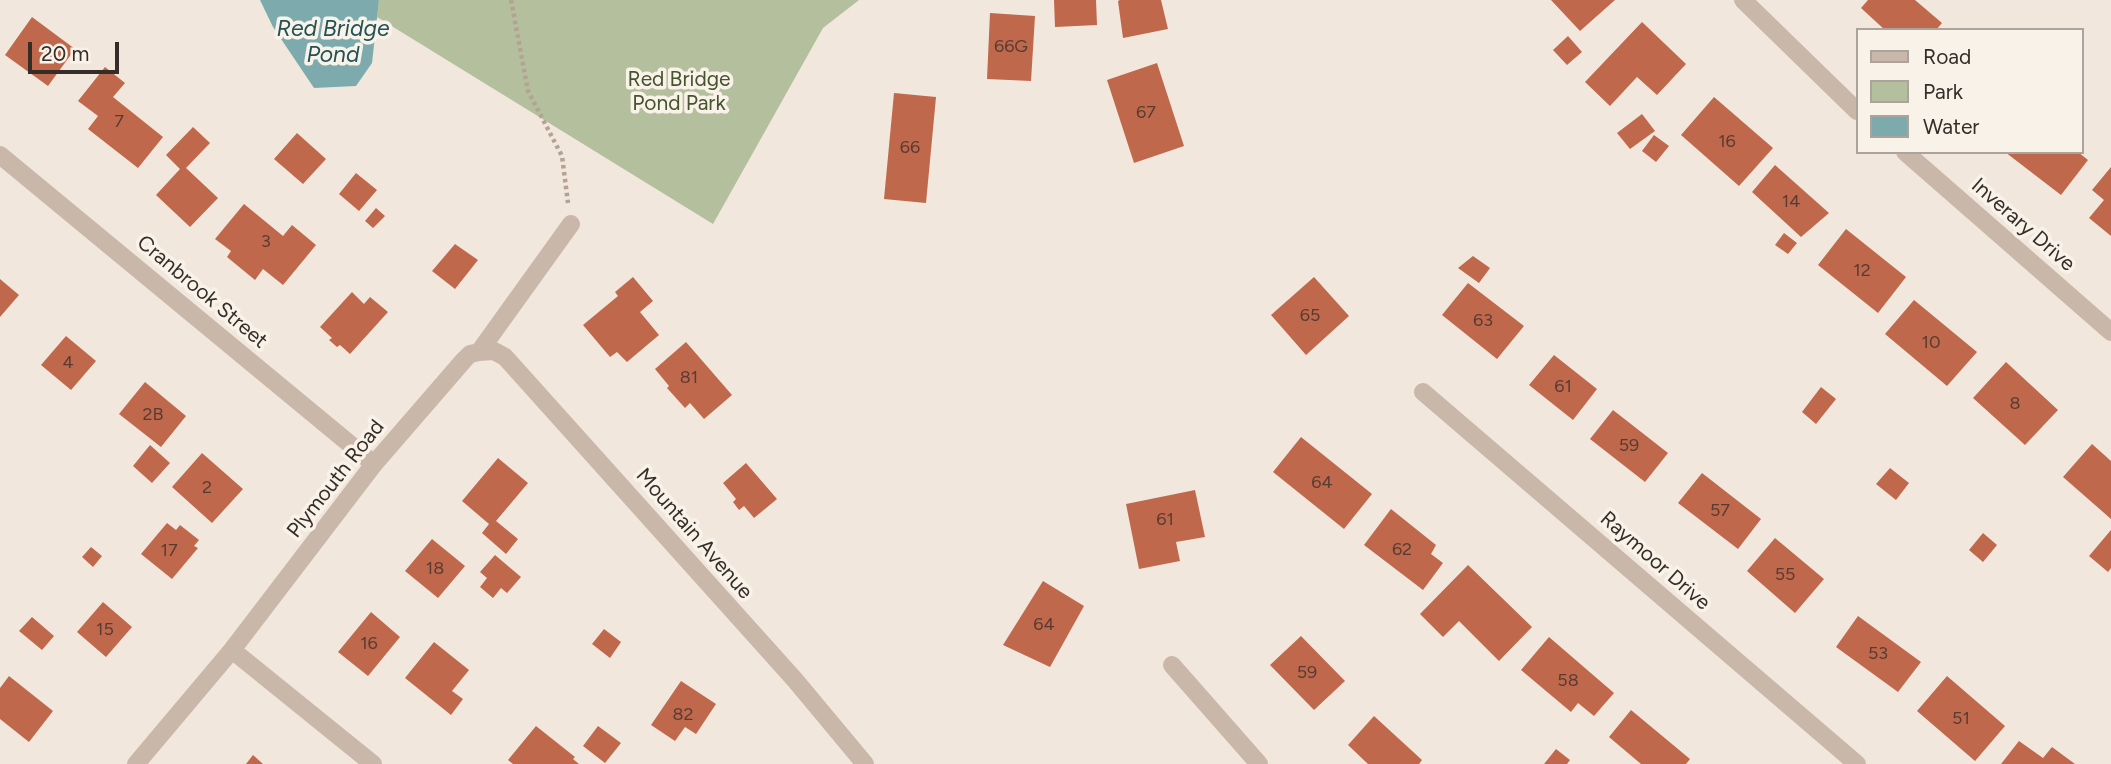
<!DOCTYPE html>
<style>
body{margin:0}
#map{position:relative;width:2111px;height:764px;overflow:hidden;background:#f1e7dd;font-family:Figtree,sans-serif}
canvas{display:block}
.legend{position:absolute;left:1856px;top:28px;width:228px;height:126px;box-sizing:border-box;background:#f9f2e9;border:2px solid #aba39c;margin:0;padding:9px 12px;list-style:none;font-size:21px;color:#362d29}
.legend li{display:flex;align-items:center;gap:14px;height:35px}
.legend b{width:35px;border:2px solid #aba39c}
.scale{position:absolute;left:28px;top:42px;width:91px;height:32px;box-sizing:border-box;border:4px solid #362d29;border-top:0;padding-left:9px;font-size:21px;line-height:24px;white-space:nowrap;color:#362d29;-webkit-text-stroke:5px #f9f2e9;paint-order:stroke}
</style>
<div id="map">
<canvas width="2111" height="764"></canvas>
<ul class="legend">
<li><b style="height:9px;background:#c9b8a9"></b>Road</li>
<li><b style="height:19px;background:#b4bf9d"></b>Park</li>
<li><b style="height:19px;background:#7dabad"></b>Water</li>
</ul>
<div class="scale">20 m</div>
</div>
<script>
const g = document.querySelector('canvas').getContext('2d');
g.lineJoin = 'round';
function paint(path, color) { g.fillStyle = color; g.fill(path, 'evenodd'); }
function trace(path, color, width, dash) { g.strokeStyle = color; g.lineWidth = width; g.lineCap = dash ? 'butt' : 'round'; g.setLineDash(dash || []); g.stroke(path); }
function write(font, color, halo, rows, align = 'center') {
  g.font = font + ' Figtree,sans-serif'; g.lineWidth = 7; g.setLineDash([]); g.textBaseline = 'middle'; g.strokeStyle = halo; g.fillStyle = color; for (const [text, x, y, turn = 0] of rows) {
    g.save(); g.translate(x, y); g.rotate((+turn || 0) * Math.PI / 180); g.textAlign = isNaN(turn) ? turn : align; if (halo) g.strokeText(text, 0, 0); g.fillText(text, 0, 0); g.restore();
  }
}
paint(new Path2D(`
 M379 0H859L823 28 713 224 377 17Z`), '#b4bf9d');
paint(new Path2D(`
 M260 0H379L372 63 356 86 314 88 273 27Z`), '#7dabad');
paint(new Path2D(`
 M1054 0H1096L1097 25 1055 27Z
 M1120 0H1161L1168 29 1123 38 1118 1Z
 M1551 0H1615L1580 31Z
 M1868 0H1915L1942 23 1936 30H1885L1861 8Z
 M990 13 1035 16 1031 81 987 79Z
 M32 17 75 49 48 86 5 55Z
 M1642 22 1686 64 1657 95 1637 77 1610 106 1585 82Z
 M1568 36 1582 52 1567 65 1553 50Z
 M1157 63 1184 146 1134 163 1107 80Z
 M105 67 125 83 113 97 163 137 138 168 88 129 98 116 78 101Z
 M894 93 936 97 926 203 884 199Z
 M1714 97 1773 148 1739 186 1681 135Z
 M1642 114 1655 131 1630 149 1617 133Z
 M193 127 210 143 186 168 218 198 190 227 156 195 180 169 166 155Z
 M297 133 326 159 303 184 274 159Z
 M1654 135 1669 146 1656 162 1642 151Z
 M2005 152H2078L2088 160 2061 195Z
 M1775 165 1829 213 1801 237 1752 192Z
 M2111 167V236L2089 218 2104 200 2092 190Z
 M356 173 377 190 359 211 339 194Z
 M244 204 283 236 292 225 316 245 283 285 263 269 255 280 227 257 231 251 215 239Z
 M376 208 385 216 373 228 365 221Z
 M1846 229 1906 277 1878 313 1818 265Z
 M1784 233 1797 243 1788 254 1775 245Z
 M455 244 478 260 455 289 432 271Z
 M1473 256 1490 268 1479 283 1458 268Z
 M633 277 653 301 640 312 659 335 627 362 617 352 610 357 583 325 618 296 615 292Z
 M1314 277 1349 316 1306 355 1271 315Z
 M0 279 19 295 0 317Z
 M1468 283 1524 326 1497 359 1442 315Z
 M352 292 364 304 370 297 388 312 350 354 340 345 337 347 329 340 332 338 320 327Z
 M1914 300 1977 352 1947 386 1885 334Z
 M66 336 96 361 71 390 41 365Z
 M686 342 732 395 704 419 690 403 685 408 667 388 669 386 655 369Z
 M1554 355 1597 389 1573 420 1529 385Z
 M2006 362 2058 410 2025 445 1973 398Z
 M145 382 186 416 161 447 119 414Z
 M1821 387 1836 399 1816 424 1802 412Z
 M1613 410 1668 453 1645 482 1590 439Z
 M1301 437 1372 494 1344 529 1273 472Z
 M2092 444 2111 461V519L2063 477Z
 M150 445 170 463 152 483 133 466Z
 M202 453 243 489 212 523 172 487Z
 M498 458 528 483 496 521 518 539 506 554 482 533 489 524 462 501Z
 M746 463 777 499 754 518 744 506 739 510 733 502 736 499 723 483Z
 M1890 468 1909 483 1896 500 1876 484Z
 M1702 473 1761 519 1738 549 1678 503Z
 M1195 490 1205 537 1176 542 1180 561 1139 569 1126 504Z
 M1391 509 1436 545 1431 554 1443 563 1423 590 1364 545Z
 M167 523 176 530 180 525 199 540 194 546 198 548 172 579 141 554Z
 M2111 530V568L2108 572 2089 556Z
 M1983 533 1997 545 1983 562 1969 550Z
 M1775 538 1824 579 1795 613 1747 571Z
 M432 539 465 566 438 598 405 571Z
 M91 547 102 556 93 567 82 557Z
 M495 555 521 577 507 593 501 588 493 598 480 587 487 578 480 572Z
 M1468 565 1532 627 1499 661 1459 621 1443 637 1420 614Z
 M1043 581 1084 606 1050 667 1003 645Z
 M103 602 132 627 106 657 77 632Z
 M371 612 400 637 368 676 338 652Z
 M1858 616 1921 662 1898 692 1836 647Z
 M32 617 54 636 42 650 19 631Z
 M604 629 621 642 610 658 592 644Z
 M1301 636 1345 681 1314 710 1270 665Z
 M1549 637 1614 693 1594 716 1578 703 1571 712 1521 670Z
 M434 642 469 670 452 691 463 699 451 715 405 678Z
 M9 676 53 711 29 742 0 719V688Z
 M1947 676 2005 726 1975 761 1917 711Z
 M681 681 716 704 696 734 685 727 675 741 651 725Z
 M1631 710 1690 759 1686 764H1641L1609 737Z
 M1374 716 1422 760 1419 764H1368L1348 745Z
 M536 726 575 757 573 759 579 764H513L508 760Z
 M598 726 621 743 605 763 583 746Z
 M2019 741 2043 758 2052 747 2075 764H2001Z
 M1556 749 1570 760 1567 764H1544Z
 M253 755 263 764H246Z`), '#c0684c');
trace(new Path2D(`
 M511 0 528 91 562 156 568 203`), '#b4a293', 4.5, [3.5, 3.5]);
trace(new Path2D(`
 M1743 0 1857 111
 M1905 152 2111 332
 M0 155 374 464
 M479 352 494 351 505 357 795 680 865 764
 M1423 392 1857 764
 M232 650 373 764
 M1172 665 1259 764
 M136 764 232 650 374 464 464 360 470 354 479 352 571 224`), '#c9b8a9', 18);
write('18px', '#583c32', null, [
 ["66G",1011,47],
 ["67",1146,113],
 ["7",119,122],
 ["16",1727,142],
 ["66",910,148],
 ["14",1791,202],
 ["3",266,242],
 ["12",1862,271],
 ["65",1310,316],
 ["63",1483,321],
 ["10",1931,343],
 ["4",68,363],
 ["81",689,378],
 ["61",1563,387],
 ["8",2015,404],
 ["2B",153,415],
 ["59",1629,446],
 ["64",1322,483],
 ["2",207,488],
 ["57",1720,511],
 ["61",1165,520],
 ["62",1402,550],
 ["17",169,551],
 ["18",435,569],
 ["55",1785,575],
 ["64",1044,625],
 ["15",105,630],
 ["16",369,644],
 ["53",1878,654],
 ["59",1307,673],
 ["58",1568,681],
 ["82",683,715],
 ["51",1961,719]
]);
write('21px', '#45532e', '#f9f2e9', [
 ["Red Bridge",679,80],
 ["Pond Park",679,104]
]);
write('21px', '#362d29', '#f9f2e9', [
 ["Inverary Drive",2023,225,41],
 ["Cranbrook Street",202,292,40],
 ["Plymouth Road",336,479,-52],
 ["Mountain Avenue",694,534,49],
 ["Raymoor Drive",1655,561,41]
]);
write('italic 23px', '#205256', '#f9f2e9', [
 ["Red Bridge",333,29],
 ["Pond",333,55]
]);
</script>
